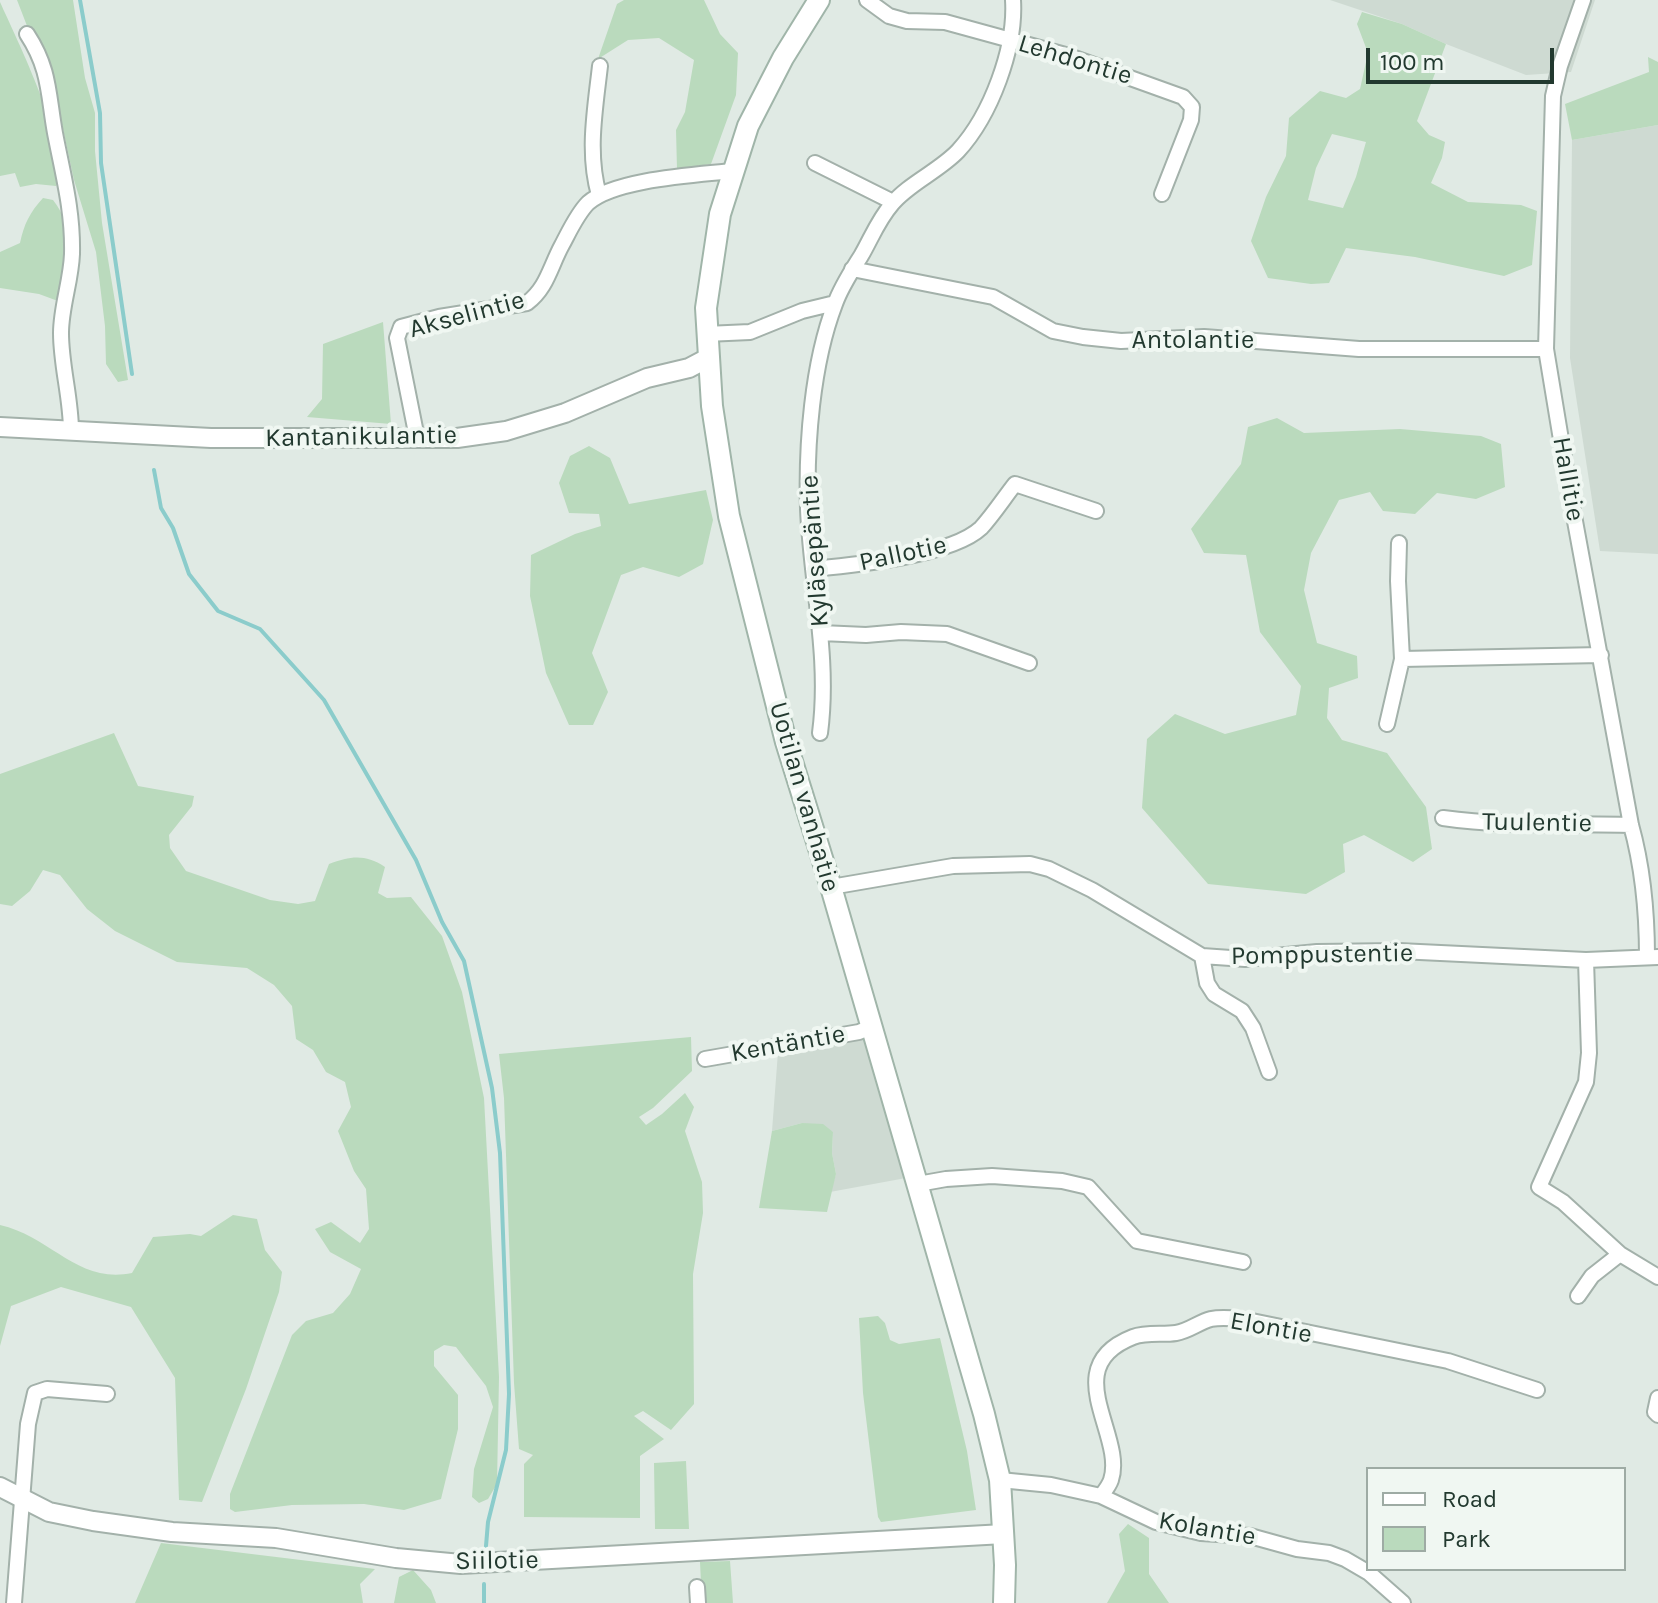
<!DOCTYPE html>
<meta charset="utf-8">
<style>
body{margin:0}
#map{position:relative;width:1658px;height:1603px;overflow:hidden;background:#e0eae4;font-family:Karla,sans-serif}
canvas{display:block}
.legend{position:absolute;left:1366px;top:1467px;width:260px;height:104px;box-sizing:border-box;background:#f0f7f2;border:2px solid #9eaba4;margin:0;padding:10px 14px;list-style:none;font-size:24px;color:#22392f}
.legend li{display:flex;align-items:center;gap:16px;height:40px}
.legend b{width:40px;border:2px solid #9eaba4}
.scale{position:absolute;left:1366px;top:48px;width:188px;height:36px;box-sizing:border-box;border:4px solid #22392f;border-top:0;padding-left:10px;font-size:24px;line-height:28px;white-space:nowrap;color:#22392f;-webkit-text-stroke:6px #f0f7f2;paint-order:stroke}
</style>
<div id="map">
<canvas width="1658" height="1603"></canvas>
<ul class="legend">
<li><b style="height:10px;background:#fff"></b>Road</li>
<li><b style="height:22px;background:#badabd"></b>Park</li>
</ul>
<div class="scale">100 m</div>
</div>
<script>
const g = document.querySelector('canvas').getContext('2d');
g.lineJoin = 'round';
function paint(path, color) { g.fillStyle = color; g.fill(path, 'evenodd'); }
function trace(path, color, width, dash) { g.strokeStyle = color; g.lineWidth = width; g.lineCap = dash ? 'butt' : 'round'; g.setLineDash(dash || []); g.stroke(path); }
function write(font, color, halo, rows, align = 'center') {
  g.font = font + ' Karla,sans-serif'; g.lineWidth = 8; g.setLineDash([]); g.textBaseline = 'middle'; g.strokeStyle = halo; g.fillStyle = color; for (const [text, x, y, turn = 0] of rows) {
    g.save(); g.translate(x, y); g.rotate((+turn || 0) * Math.PI / 180); g.textAlign = isNaN(turn) ? turn : align; if (halo) g.strokeText(text, 0, 0); g.fillText(text, 0, 0); g.restore();
  }
}
paint(new Path2D(`
 M1330 0H1595L1571 72 1526 75 1446 44 1402 24Z
 M1658 125V554L1600 551 1570 358 1572 140Z
 M865 1037 906 1178 830 1192 836 1174 832 1153 833 1132 802 1123 772 1131 778 1052Z`), '#cedad2');
paint(new Path2D(`
 M17 0H73L85 78 95 113V151L102 223 128 380 118 382 106 364 105 326 96 252 74 180 58 106Z
 M624 0H704L720 34 738 53 736 95 711 164 677 169 676 130 685 112 694 60 659 38 628 40 598 59 617 4Z
 M0 2C16 38 73 152 56 186L36 184 20 187 15 173 0 176Z
 M1362 12 1402 24 1446 44 1417 121 1429 135 1445 142 1442 158 1431 183 1468 202 1521 205 1537 211 1532 265 1504 276 1415 257 1346 248 1329 283 1311 284 1268 278 1251 241 1266 197 1286 156 1289 118 1320 91 1346 98 1360 89 1368 53 1357 24ZM1332 134 1366 142 1356 177 1343 208 1308 200 1316 168Z
 M1648 57 1658 62V125L1572 140 1565 104 1649 72Z
 M43 198 53 200C75 227 72 271 66 304L39 294 0 288V252L20 243C24 224 30 212 43 198Z
 M383 322 391 424 307 417 322 399 323 344Z
 M1277 418 1304 433 1400 429 1481 436 1501 444 1505 487 1476 499 1437 493 1415 514 1383 511 1370 492 1339 500 1311 553 1304 590 1317 643 1357 656 1358 678 1329 688 1327 718 1342 740 1387 753 1426 807 1432 849 1413 862 1364 835 1343 844 1345 872 1306 894 1208 884 1142 808 1147 739 1175 714 1225 734 1296 715 1301 686 1260 632 1246 555 1204 553 1191 529 1241 464 1248 427Z
 M589 446 610 458 629 504 706 490 713 520 703 564 679 577 643 567 621 575 592 653 608 692 593 725H569L546 673 530 596 531 555 575 534 601 526 599 514 569 513 559 483 570 456Z
 M114 733 138 786 194 796 192 806 169 835 170 848 186 871 270 900 298 904 315 901 329 864C351 856 365 854 385 867L378 893 387 898 411 897 442 936 462 992 484 1098 499 1377 497 1484 488 1499 479 1503 472 1497 474 1469 493 1407 486 1386 456 1347 444 1345 434 1351V1366L458 1395V1429L441 1499 404 1510 364 1504 292 1505 235 1512 230 1509V1494L292 1335 306 1321 333 1313 350 1294 361 1269 330 1252 315 1229 331 1222 360 1243 369 1229 366 1189 354 1171 338 1131 351 1107 345 1082 326 1072 313 1050 296 1039 292 1006 274 985 247 968 177 962 115 931 87 909 60 875 43 870 30 891 12 906 0 904V774Z
 M691 1037 692 1071 653 1108 639 1117 646 1125 662 1114 685 1093 694 1107 685 1131 702 1182 703 1213 693 1274 694 1404 671 1430 643 1411 634 1416 664 1439 640 1456V1518L524 1517V1464L533 1455 519 1449 514 1383 504 1098 499 1054Z
 M802 1123 823 1124 833 1132 832 1153 836 1174 827 1212 759 1208 772 1131Z
 M233 1215 257 1219 265 1250 282 1272 279 1292 246 1389 202 1502 179 1500 175 1378 131 1307 61 1287 11 1306 0 1346V1225C52 1237 77 1284 132 1273L153 1237 190 1234 201 1236Z
 M878 1316 885 1323 890 1340 899 1344 940 1338 967 1451 976 1510 881 1522 878 1517 863 1393 859 1318Z
 M686 1461 689 1529H655L654 1463Z
 M1128 1524 1149 1538V1574L1169 1603H1107L1125 1571 1119 1534Z
 M161 1543 375 1569 360 1584 363 1603H135Z
 M730 1561 733 1603H702L700 1562Z
 M413 1570 431 1590 436 1603H394L399 1577Z`), '#badabd');
trace(new Path2D(`
 M80 0 100 113 101 163 132 374
 M154 470 161 508 173 528 189 574 218 611 260 629 324 700 416 860 442 922 464 961 492 1088 500 1153 509 1394 506 1450 488 1522 486 1546
 M484 1603V1584`), '#8bcccb', 4);
const minor = new Path2D(`
 M867 0 889 16 907 21 945 22 1069 56 1183 97 1192 107 1191 120 1162 194
 M1583 0 1560 66 1553 96 1546 349 1570 494 1631 825C1643 868 1647 912 1647 957
 M27 34C50 69 48 94 55 133 63 175 73 210 72 254 71 281 61 307 61 333 61 366 71 398 71 431
 M815 163 893 202
 M599 195C587 153 595 110 600 66
 M852 269 993 297 1053 331 1083 337 1121 341 1204 337 1359 349H1546
 M706 334 750 332 802 311 835 303
 M417 438 397 338 401 327 439 317 527 303C547 288 550 267 562 245 569 232 577 214 588 203 615 179 696 175 732 171
 M1399 543 1398 581 1402 659 1601 655
 M813 569C855 565 951 556 981 528 993 515 1004 498 1015 484L1096 511
 M821 633 866 635 901 632 947 634 1029 663
 M1387 724 1402 659
 M820 733C830 657 811 584 808 509 806 445 812 364 835 304 841 287 851 272 861 256 871 239 878 220 892 204 908 184 939 171 958 151 991 115 1016 48 1013 0
 M1443 818C1506 827 1568 823 1631 825
 M831 887 953 866 1030 864 1049 869 1092 890 1202 956 1245 959 1317 952 1399 951 1586 960 1658 957
 M1202 956 1207 983 1214 994 1242 1011 1253 1028 1269 1072
 M1586 960 1589 1053 1586 1082 1539 1187 1563 1202 1620 1254 1658 1277
 M705 1059 859 1032 871 1027
 M918 1184 946 1179 992 1176 1062 1181 1088 1187 1137 1241 1243 1262
 M1578 1296 1592 1276 1620 1254
 M1658 1398 1655 1412 1658 1415
 M1000 1480 1051 1485 1101 1496 1156 1522 1201 1533 1250 1536 1297 1549 1329 1553 1345 1559 1369 1573 1403 1603
 M1101 1496C1104 1492 1109 1486 1111 1480 1126 1435 1056 1367 1133 1337 1146 1332 1163 1335 1176 1333 1189 1331 1199 1322 1211 1319 1220 1317 1232 1318 1242 1319L1448 1361 1537 1390
 M697 1587 698 1603
 M14 1603 28 1424 35 1393 47 1389 107 1394`);
const tertiary = new Path2D(`
 M0 427 211 438H457L506 431 565 413 647 378 689 368 708 358
 M0 1487 49 1512 93 1521 172 1532 276 1538 396 1558 461 1564 1004 1534`);
const secondary = new Path2D(`
 M819 0 783 58 748 126 720 214 706 308 712 406 729 516 786 742 831 887 984 1414 1000 1480 1005 1565 1004 1603`);
trace(minor, '#a3b1aa', 18);
trace(tertiary, '#a3b1aa', 22);
trace(secondary, '#a0b5a9', 24);
trace(minor, '#fff', 14);
trace(tertiary, '#fff', 18);
trace(secondary, '#fff', 20);
write('26px', '#22392f', '#f0f7f2', [
 ["Lehdontie",1075,60,17],
 ["Akselintie",467,315,-15],
 ["Antolantie",1193,341],
 ["Kantanikulantie",361,437,-1],
 ["Hallitie",1568,479,80],
 ["Kyläsepäntie",815,551,-94],
 ["Pallotie",903,554,-12],
 ["Uotilan vanhatie",804,797,74],
 ["Tuulentie",1537,823,1],
 ["Pomppustentie",1322,955,-1],
 ["Kentäntie",788,1044,-10],
 ["Elontie",1271,1328,10],
 ["Kolantie",1207,1529,10],
 ["Siilotie",497,1561,-1]
]);
</script>
